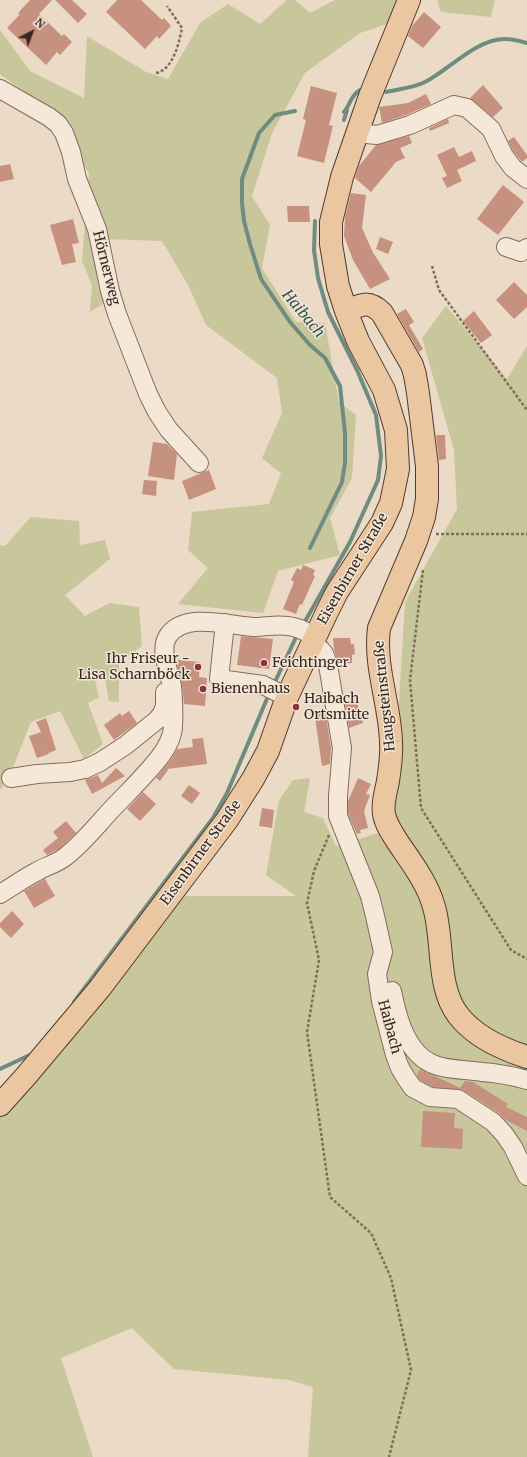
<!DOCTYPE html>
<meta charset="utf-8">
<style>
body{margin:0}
#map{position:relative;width:527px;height:1457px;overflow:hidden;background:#ebdac6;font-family:Merriweather,serif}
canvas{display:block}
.north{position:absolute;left:12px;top:12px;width:40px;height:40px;-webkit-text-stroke:3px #f3e5d5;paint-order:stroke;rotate:42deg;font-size:11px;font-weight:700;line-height:16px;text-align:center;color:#362720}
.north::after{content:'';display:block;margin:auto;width:14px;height:18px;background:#362720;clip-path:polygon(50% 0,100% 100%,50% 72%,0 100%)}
</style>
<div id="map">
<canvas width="527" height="1457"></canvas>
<div class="north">N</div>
</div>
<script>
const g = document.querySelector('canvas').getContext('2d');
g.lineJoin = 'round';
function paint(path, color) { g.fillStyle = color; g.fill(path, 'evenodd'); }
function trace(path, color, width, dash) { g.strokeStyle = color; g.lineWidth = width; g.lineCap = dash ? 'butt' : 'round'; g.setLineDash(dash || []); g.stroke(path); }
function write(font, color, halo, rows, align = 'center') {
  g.font = font + ' Merriweather,serif'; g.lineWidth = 3; g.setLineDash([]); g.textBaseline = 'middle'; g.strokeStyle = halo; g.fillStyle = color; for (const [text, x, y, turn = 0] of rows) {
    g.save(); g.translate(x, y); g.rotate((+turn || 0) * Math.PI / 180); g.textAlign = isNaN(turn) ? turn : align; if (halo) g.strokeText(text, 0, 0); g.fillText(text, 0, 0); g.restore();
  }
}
paint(new Path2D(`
 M287 0H295L310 13 335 0H401L393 22 360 33 305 73 272 133 252 196 270 225 262 268 296 322 325 323 339 402 356 415 352 478 330 518 340 555 278 571 263 613 178 604 208 568 188 550 192 512 269 504 281 473 262 458 282 413 277 378 206 325 188 285 162 241 104 239 119 294 90 312 92 285 82 261 89 173 47 110 0 74V30L30 71 84 98 87 36 146 72 168 79 200 23 228 4 260 24Z
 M437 0H495L491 17 441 12Z
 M446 306 507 379 527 346V1457H308L313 1387 289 1380 174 1369 132 1328 61 1358 93 1457H0V1109L179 896H296L266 875 279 800 293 780 310 778 304 812 323 818 336 846 395 828 393 802 405 602 457 509 454 450 422 338Z
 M31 517 79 521 80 545 105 540 110 559 65 595 85 616 110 603 139 607 142 646 119 663V702L109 701 105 679 95 680 99 697 88 703 103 744 84 759 60 711 31 722 8 780 0 790V545L5 546Z`), '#c8c69b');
trace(new Path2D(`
 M386 92C399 89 413 88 425 82 449 70 477 38 506 39 513 39 520 41 527 43
 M295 111 275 115 259 133 242 179V203L244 221 250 244 261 279 290 322 310 345 325 358 340 386 345 433V463L342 482 310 548
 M344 112C351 104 350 96 360 90
 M344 120 347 110
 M303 625 350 542 378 480 381 456 376 415 357 370 328 312 318 278 314 250 315 221
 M273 686 298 633
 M74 1002 213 818 227 793 269 694
 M0 1069 32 1054`), '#6f8c80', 4);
paint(new Path2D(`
 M30 0H52L39 14 62 36 64 34 72 42 60 55 57 52 46 65 7 28 20 14 18 13Z
 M55 0H72L87 14 78 23Z
 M117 0H141L162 20 164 18 171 26 159 39 157 36 145 49 106 12Z
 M424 12 441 27 423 48 408 36 412 26Z
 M483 85 503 108 493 117 470 98Z
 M311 86 337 93 329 125 333 126 324 163 297 156 306 120 303 119Z
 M426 94 431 104 406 115 382 123 379 107 408 103Z
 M448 119 449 123 430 131 429 128Z
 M409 136 412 143 400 148 405 158 396 162 371 192 355 178 359 166 376 145Z
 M514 137 527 155V158L522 162 513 151 508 141Z
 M454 147 459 157 472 151 476 161 457 170 462 181 447 188 442 178 447 176 437 155Z
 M10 164 14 179 0 182V166Z
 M503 185 524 202 498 235 477 219Z
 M351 193 366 195 362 228 374 255V254L390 279 370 289 353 260 344 236 345 217Z
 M287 206H309L310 222H288Z
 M73 219 79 243 72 244 76 262 62 265 50 225Z
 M380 237 393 242 388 254 376 249Z
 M514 282 527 295V307L514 319 496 300Z
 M406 309 414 322 409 325 423 349 419 352 397 314Z
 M474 311 492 335 481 343 463 321Z
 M436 435H445L446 459 439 460Z
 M153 442 167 444 177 454 174 480 148 476Z
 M209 470 216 489 189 500 182 481Z
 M144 480 157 481 156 496 142 494Z
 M303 565 315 570 313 575 315 576 302 605 300 604 296 614 283 609 294 582 291 580 297 568 301 570Z
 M241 636 273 639 269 669 237 665Z
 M333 638H350L351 644H354L355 654 352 655V663L338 664 334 649Z
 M178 660 200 662 199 677 207 678 205 706 184 704 182 685 177 665Z
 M356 699 363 723 349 728 345 702Z
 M325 710 331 748 330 764 322 766 314 711Z
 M129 711 137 723 114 740 104 725 120 713 122 716Z
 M46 718 56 750 49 753 47 748 49 754 37 758 29 736 41 732 36 722Z
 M203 738 207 764 167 769 168 770 160 781 156 778 170 761 177 749 193 747 192 739Z
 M116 768 125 776 92 794 85 780 98 775 102 783Z
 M358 778 371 784 366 794 370 795 364 811 368 828 360 830 361 833 357 834 348 814V801Z
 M189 785 200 793 192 804 181 796Z
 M143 792 156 804 140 821 127 809Z
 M262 808 274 810 272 828 259 826Z
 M66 821 76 833 59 849 47 855 43 850 58 838 53 832Z
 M45 879 55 896 34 908 24 891Z
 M12 911 24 924 11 938 0 927V923Z
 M420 1069 460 1088 465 1081 473 1082 508 1104 506 1107 527 1117V1131L506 1120 499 1113 463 1090 433 1087 420 1080 417 1075Z
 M423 1111 455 1113 454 1128 463 1129 462 1149 421 1147Z`), '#c6917f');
const minor = new Path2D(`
 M0 89 49 117 58 124 64 133 71 152 77 179 97 229 110 291 117 314 148 394 157 412 169 430 199 463
 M356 133 377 135 410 125 454 105 467 108 491 129 504 156 513 168 527 179
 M506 247 521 252 527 248
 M225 623 219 679 263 685 287 697
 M312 643C323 650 325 653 328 665L342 748 338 796V816L370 896 375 916 383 952 377 974 381 1001 395 1055 400 1068 406 1078 413 1088 430 1097 458 1099 493 1122 504 1134 513 1147 527 1176
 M11 778 37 774 70 772 85 769 100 762 126 745 157 720 162 714 165 706V692
 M0 894C12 887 24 878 36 872 46 866 56 864 65 857 83 843 97 825 112 809 128 792 145 776 159 758 166 749 173 737 173 725 174 712 173 698 172 686 169 671 159 649 168 636 185 611 230 626 254 627 267 627 280 623 293 627 301 628 308 633 315 637
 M392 991C396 1010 401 1032 413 1048 430 1072 456 1068 482 1072 497 1073 513 1076 527 1080`);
const major = new Path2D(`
 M346 311C362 304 369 300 382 313L412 365 415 375 418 393 427 466V499L424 517 416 541 379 628C374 667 390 704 391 742 392 755 390 768 388 781 386 792 382 803 384 814 386 825 393 835 399 844 412 863 428 884 434 907 444 940 436 986 458 1015 474 1036 502 1049 527 1057
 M0 1105 26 1076 100 988 227 820 253 779 268 751 287 697 327 612 337 592 382 523 391 503 398 469 396 430 384 390 358 341 346 311 338 286 331 244V222L342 177 370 96 409 0`);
trace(minor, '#846c5d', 20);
trace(major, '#533b31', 24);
trace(new Path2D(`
 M156 73C173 70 179 43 182 28L167 6
 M432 266 439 290 527 410
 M436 534H527
 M423 570 410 680 421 808 511 950 527 959
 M329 835 314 871 307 903 319 960 307 1032 330 1197 371 1233 391 1278 411 1370 389 1457`), '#846c5d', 2.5, [3, 2]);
trace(minor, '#f6e8d9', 18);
trace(major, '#eac7a1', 22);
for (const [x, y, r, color] of [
 [264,663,4,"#8e3242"],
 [198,667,4,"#8e3242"],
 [203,689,4,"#8e3242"],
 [296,707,4,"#8e3242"]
]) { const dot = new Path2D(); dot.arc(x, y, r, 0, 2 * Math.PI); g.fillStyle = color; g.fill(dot); trace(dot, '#f3e5d5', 1.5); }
write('14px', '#362720', '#f3e5d5', [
 ["Hörnerweg",106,268,76],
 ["Eisenbirner Straße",353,569,-60],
 ["Haugsteinstraße",385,696,-96],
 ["Eisenbirner Straße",201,853,-54],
 ["Haibach",389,1027,75]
]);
write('14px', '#362720', '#f3e5d5', [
 ["Ihr Friseur -",190,659,"right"],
 ["Lisa Scharnböck",190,675,"right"],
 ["Feichtinger",272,663],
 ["Bienenhaus",211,689],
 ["Haibach",304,699],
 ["Ortsmitte",304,715]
], 'left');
write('italic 15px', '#30544c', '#f3e5d5', [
 ["Haibach",303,314,50]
]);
</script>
